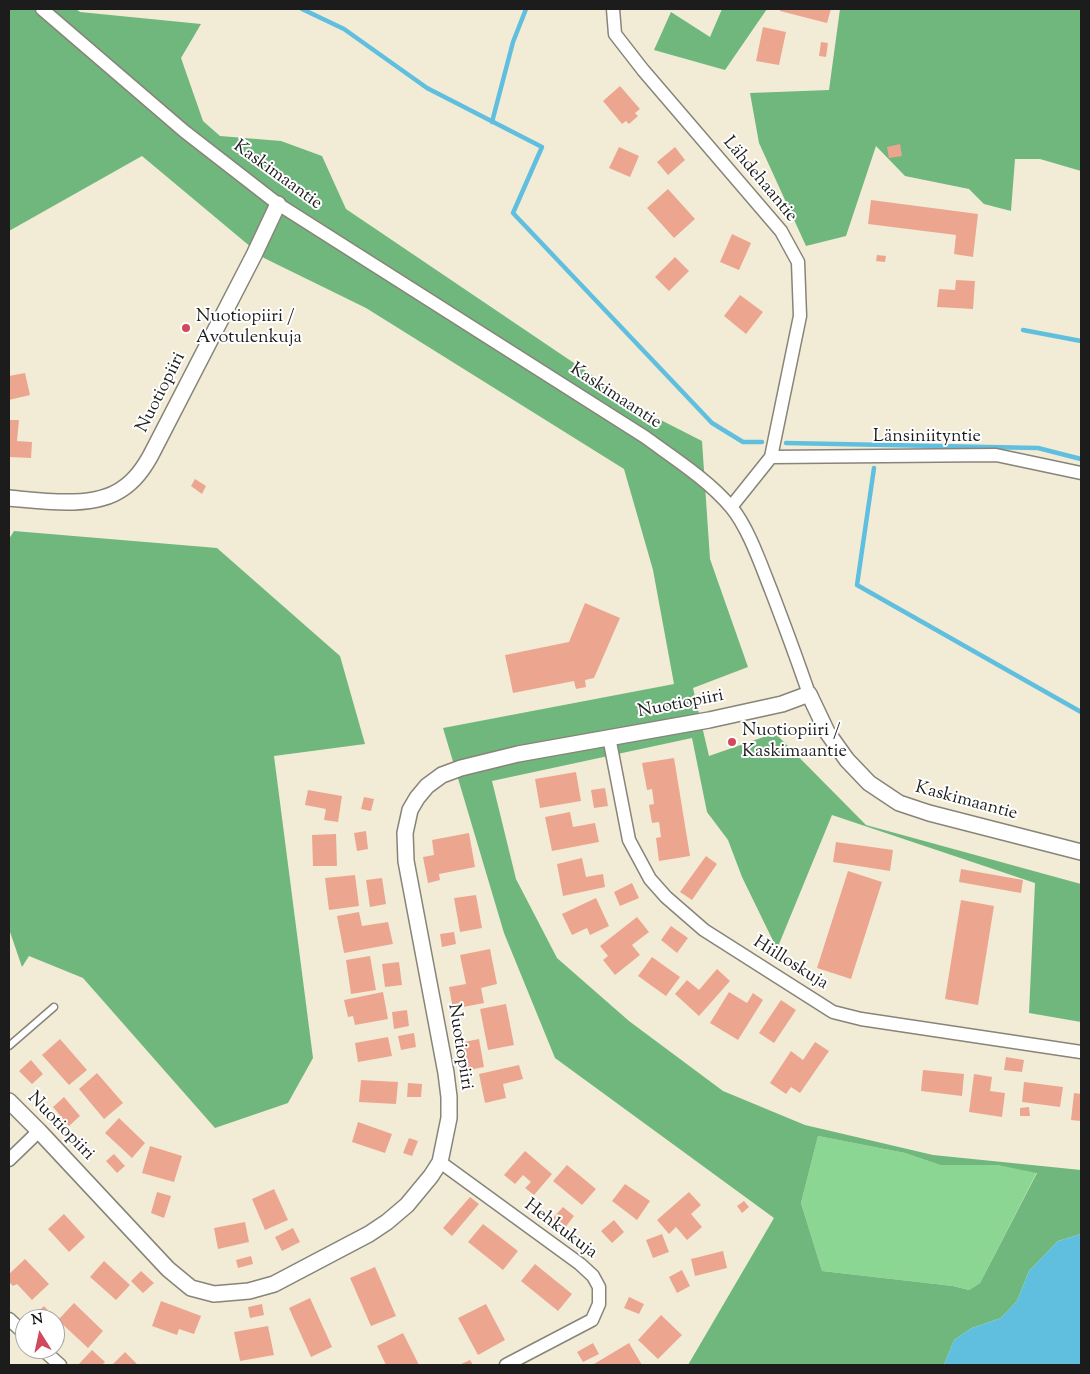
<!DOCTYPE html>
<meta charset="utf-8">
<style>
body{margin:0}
#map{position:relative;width:1090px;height:1374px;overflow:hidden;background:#f2ecd6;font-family:"Sorts Mill Goudy",serif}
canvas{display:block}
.frame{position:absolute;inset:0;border:10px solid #1c1c1c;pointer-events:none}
.north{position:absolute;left:15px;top:1309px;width:50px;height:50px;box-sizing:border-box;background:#fff;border:1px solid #a4a4a4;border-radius:50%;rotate:350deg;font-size:14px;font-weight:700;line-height:20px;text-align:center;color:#1c1c1c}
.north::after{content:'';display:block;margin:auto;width:18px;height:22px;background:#d1495b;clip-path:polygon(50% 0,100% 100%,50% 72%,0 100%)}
</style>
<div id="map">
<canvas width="1090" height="1374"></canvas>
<div class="frame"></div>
<div class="north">N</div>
</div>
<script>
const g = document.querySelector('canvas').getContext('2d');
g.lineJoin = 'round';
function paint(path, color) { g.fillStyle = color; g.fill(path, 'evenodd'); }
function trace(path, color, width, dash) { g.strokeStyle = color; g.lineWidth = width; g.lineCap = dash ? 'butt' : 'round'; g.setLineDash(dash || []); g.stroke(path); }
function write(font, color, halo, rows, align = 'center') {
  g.font = font + ' "Sorts Mill Goudy",serif'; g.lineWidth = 4; g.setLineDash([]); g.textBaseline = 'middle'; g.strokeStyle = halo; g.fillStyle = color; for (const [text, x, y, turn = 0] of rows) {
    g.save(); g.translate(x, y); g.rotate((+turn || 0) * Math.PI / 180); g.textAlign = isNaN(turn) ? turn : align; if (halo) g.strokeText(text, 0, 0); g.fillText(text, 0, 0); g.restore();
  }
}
paint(new Path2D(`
 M818 1136 905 1153 940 1165H997L1037 1172 980 1283 969 1290 953 1286 822 1271 801 1203Z`), '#8bd693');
paint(new Path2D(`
 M9 9H76L80 12 201 24 181 58 203 121 220 136 281 141 322 156 346 209 651 415 702 441 710 559 748 667 693 688 709 756 775 733 866 825 1081 884V1022L1029 1013 1035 883 832 815 777 949 742 877 728 840 707 812 692 738 492 781 516 879 557 958 629 1021 723 1091 805 1125 933 1155 1081 1170V1234L1058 1241 1029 1271 1017 1301 1001 1318 972 1328 954 1340 944 1365H688L774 1218 555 1058 504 933 443 728 674 684 653 570 624 469 366 308 264 258 142 156 9 231ZM818 1136 905 1153 940 1165H997L1037 1173 980 1283 969 1290 953 1286 822 1271 801 1203Z
 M722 9H767L725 70 654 50 671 12 710 37Z
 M840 9H1081V171L1040 159H1015L1011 211 984 204 969 189 905 176 876 146 846 236 806 246 759 143 750 93 829 90Z
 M14 531 217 548 340 656 365 744 274 756 313 1058 288 1103 215 1128 83 978 29 956 22 967 9 929V539Z`), '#70b77d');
paint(new Path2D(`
 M1081 1234V1365H944L954 1340 972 1328 1001 1318 1017 1301 1029 1271 1058 1241Z`), '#60bfde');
trace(new Path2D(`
 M302 9 344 29 427 88 542 147 513 213 712 423 743 442H762
 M492 122 513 42 526 9
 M1023 330 1081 341
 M786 443 1038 448 1081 459
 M874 468 857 585 1081 712`), '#60bfde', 4.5);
paint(new Path2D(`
 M780 9H831L827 23 780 11Z
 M763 27 786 32 779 65 756 61Z
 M821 42 828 43 826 57 819 56Z
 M620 86 640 109 635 113 638 116 629 124 626 121 622 124 603 101Z
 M900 144 902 156 889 158 887 147Z
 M619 147 639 156 630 177 609 168Z
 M675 147 685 160 668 175 657 162Z
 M668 189 695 219 674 238 647 208Z
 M871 200 978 214 973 257 954 254 956 235 868 224Z
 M732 234 751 243 739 270 720 262Z
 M877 255 886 256 885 262 876 261Z
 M675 257 689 271 669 291 655 277Z
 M956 280 975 281 973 309 937 307 939 289 955 290Z
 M740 295 763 312 746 334 724 316Z
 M25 373 30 395 9 400V376Z
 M9 420H19L17 441 32 442 31 458 9 457Z
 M195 479 206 486 202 494 191 486Z
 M585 603 620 618 594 678 585 680 586 687 576 689 574 681 513 693 505 655 569 642Z
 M674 758 690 856 659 861 656 838 661 837 659 822 652 823 649 805 654 804 652 789 647 790 642 763Z
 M576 772 581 801 540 808 535 779Z
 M605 788 608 806 594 808 591 790Z
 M308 790 342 796 338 822 324 820 326 809 305 805Z
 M364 797 374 799 371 811 361 809Z
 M570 812 573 827 595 823 599 842 552 851 545 817Z
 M366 831 368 849 357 851 354 833Z
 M469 833 475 867 439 874 440 880 428 883 423 857 434 855 432 840Z
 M336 834 337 866H313L312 835Z
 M836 842 893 850 890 871 833 862Z
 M706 856 717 864 692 900 680 892Z
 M582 858 586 877 603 874 605 887 563 896 557 864Z
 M961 869 1023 880 1021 893 959 882Z
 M848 871 882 882 851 979 817 968Z
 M355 875 359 906 329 910 325 878Z
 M382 878 386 904 370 907 366 880Z
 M632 883 639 898 620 906 614 892Z
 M476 895 482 928 460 932 454 898Z
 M596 898 609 926 590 935 587 928 572 935 562 914Z
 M961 900 994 906 978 1005 945 999Z
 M359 912 362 926 388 922 393 944 344 953 337 916Z
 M637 917 649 932 632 945 640 955 615 975 603 960 608 956 600 946Z
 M671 926 688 938 677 953 661 940Z
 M454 932 456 944 442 947 440 934Z
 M490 949 497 984 481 988 484 1003 453 1009 449 987 466 984 460 955Z
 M370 956 376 990 351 994 346 960Z
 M652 957 680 977 666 996 638 976Z
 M399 962 402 985 385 987 382 964Z
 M717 969 730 981 699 1016 675 994 687 980 699 990Z
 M383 992 388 1019 355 1025 353 1016 348 1017 344 1000Z
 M729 992 747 1003 753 993 763 1000 738 1040 710 1023Z
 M781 1000 796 1010 774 1043 759 1033Z
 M506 1004 514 1045 488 1050 480 1009Z
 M407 1010 409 1026 394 1029 392 1012Z
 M414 1033 416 1047 401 1050 398 1036Z
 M388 1037 392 1056 358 1062 355 1043Z
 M60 1039 87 1070 69 1085 42 1055Z
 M479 1039 484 1067 464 1071 459 1043Z
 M815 1042 829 1051 800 1093 791 1087 786 1094 770 1083 791 1051 803 1060Z
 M1006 1057 1024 1060 1022 1072 1004 1070Z
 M31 1060 43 1074 32 1084 19 1071Z
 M519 1065 523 1079 503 1084 506 1098 485 1103 479 1074Z
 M923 1070 964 1074 962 1096 921 1091Z
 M97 1073 123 1103 104 1119 79 1089Z
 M974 1074 992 1077 990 1091 1005 1093 1002 1117 969 1112Z
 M361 1080 398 1082 396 1104 359 1102Z
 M1024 1082 1063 1087 1060 1107 1022 1102Z
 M408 1083 422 1084 421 1097H407Z
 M1074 1093 1081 1094V1121L1071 1120Z
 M64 1097 80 1116 69 1126 53 1107Z
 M1029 1107 1030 1116H1020V1108Z
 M119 1118 145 1143 132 1158 105 1133Z
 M358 1122 392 1134 385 1153 352 1142Z
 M409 1138 418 1141 412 1156 403 1153Z
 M150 1146 182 1156 174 1182 142 1173Z
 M525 1151 552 1174 534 1195 525 1188 531 1182 523 1175 515 1184 504 1175Z
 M114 1154 125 1166 117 1173 106 1161Z
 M567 1165 596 1189 582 1205 553 1181Z
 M625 1184 650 1201 637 1220 612 1201Z
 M274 1189 288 1220 265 1230 252 1199Z
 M157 1192 171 1196 164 1218 151 1213Z
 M689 1192 701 1205 691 1214 702 1227 687 1240 676 1227 669 1234 657 1220Z
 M470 1197 479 1204 452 1236 443 1228Z
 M744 1201 749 1207 742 1213 737 1206Z
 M563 1207 574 1216 564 1229 552 1219Z
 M64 1214 85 1237 69 1252 48 1229Z
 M614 1220 624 1232 612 1243 601 1231Z
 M245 1222 249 1242 218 1249 214 1228Z
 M483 1224 518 1251 503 1270 468 1242Z
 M293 1228 300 1242 282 1251 275 1237Z
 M662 1234 669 1252 653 1258 646 1240Z
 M723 1251 727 1268 695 1276 691 1259Z
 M251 1256 253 1264 238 1268 236 1260Z
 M25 1259 49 1284 32 1300 17 1284 13 1286 9 1282V1274Z
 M104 1261 130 1285 116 1300 90 1277Z
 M535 1264 572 1294 558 1311 521 1281Z
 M375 1267 396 1316 371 1326 350 1278Z
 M682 1270 690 1286 677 1293 669 1277Z
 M141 1271 154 1283 143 1293 131 1281Z
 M629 1297 644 1304 639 1314 624 1308Z
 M310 1298 332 1347 311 1357 289 1308Z
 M161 1301 201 1316 194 1334 179 1329 177 1335 152 1326Z
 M74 1303 103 1331 88 1348 58 1320Z
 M262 1304 264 1315 250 1318 248 1307Z
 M486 1304 505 1340 478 1355 458 1318Z
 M44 1306 54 1317 52 1319H31Z
 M661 1315 682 1335 658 1359 638 1340Z
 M268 1326 274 1355 240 1361 234 1332Z
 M403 1333 419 1365H386L377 1346Z
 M593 1343 599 1354 583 1362 577 1352Z
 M629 1343 642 1365H595L594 1364Z
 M92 1350 105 1362 102 1365H78Z
 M125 1352 138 1365H112Z
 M470 1360 473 1365H459Z`), '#eca690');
const service = new Path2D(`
 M9 1046 54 1007`);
const minor = new Path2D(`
 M42 9 184 131 278 204 645 437C675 459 707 479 731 507 748 527 761 565 771 590 784 624 797 659 809 694
 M613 9 615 34 643 70 781 231 798 262 800 316 771 457 731 507
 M771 457 996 455 1081 473
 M609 737 629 840 650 879 666 897 704 930 833 1012 861 1019 1081 1052
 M9 1160 39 1131
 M440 1162 580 1264 593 1276 599 1287V1304L592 1320 506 1365
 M9 1319 25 1334
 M42 1349 60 1365`);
const tertiary = new Path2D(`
 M9 498C42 501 94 509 122 489 136 480 146 465 153 451L254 255 278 204
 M9 1101 39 1131 168 1269 191 1288 214 1294 249 1291 274 1284 369 1234 387 1222 407 1205 431 1176 440 1162 449 1118V1097L446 1073 406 861 405 833 410 810 417 798 427 786 442 775 461 768 518 754 709 720 782 704 809 694 827 732 847 760 869 783 899 803 929 813 1081 852`);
trace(service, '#878479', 9);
trace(minor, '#878479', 15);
trace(tertiary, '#878479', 18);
trace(service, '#fff', 6);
trace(minor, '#fff', 12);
trace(tertiary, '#fff', 15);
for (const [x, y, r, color] of [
 [186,328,5,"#d1495b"],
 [732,742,5,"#d1495b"]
]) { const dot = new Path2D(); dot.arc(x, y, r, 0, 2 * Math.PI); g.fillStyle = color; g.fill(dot); trace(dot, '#fff', 2); }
write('18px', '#1c1c1c', '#fff', [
 ["Kaskimaantie",277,176,36],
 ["Lähdehaantie",759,180,50],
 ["Nuotiopiiri",162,393,-63],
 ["Kaskimaantie",615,397,33],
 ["Länsiniityntie",927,438],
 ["Nuotiopiiri",681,705,-11],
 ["Kaskimaantie",966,802,15],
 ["Hiilloskuja",790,964,32],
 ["Nuotiopiiri",459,1047,81],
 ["Nuotiopiiri",60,1127,46],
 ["Hehkukuja",560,1230,37]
]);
write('18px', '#1c1c1c', '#fff', [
 ["Nuotiopiiri /",196,318],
 ["Avotulenkuja",196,339],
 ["Nuotiopiiri /",742,732],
 ["Kaskimaantie",742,753]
], 'left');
</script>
